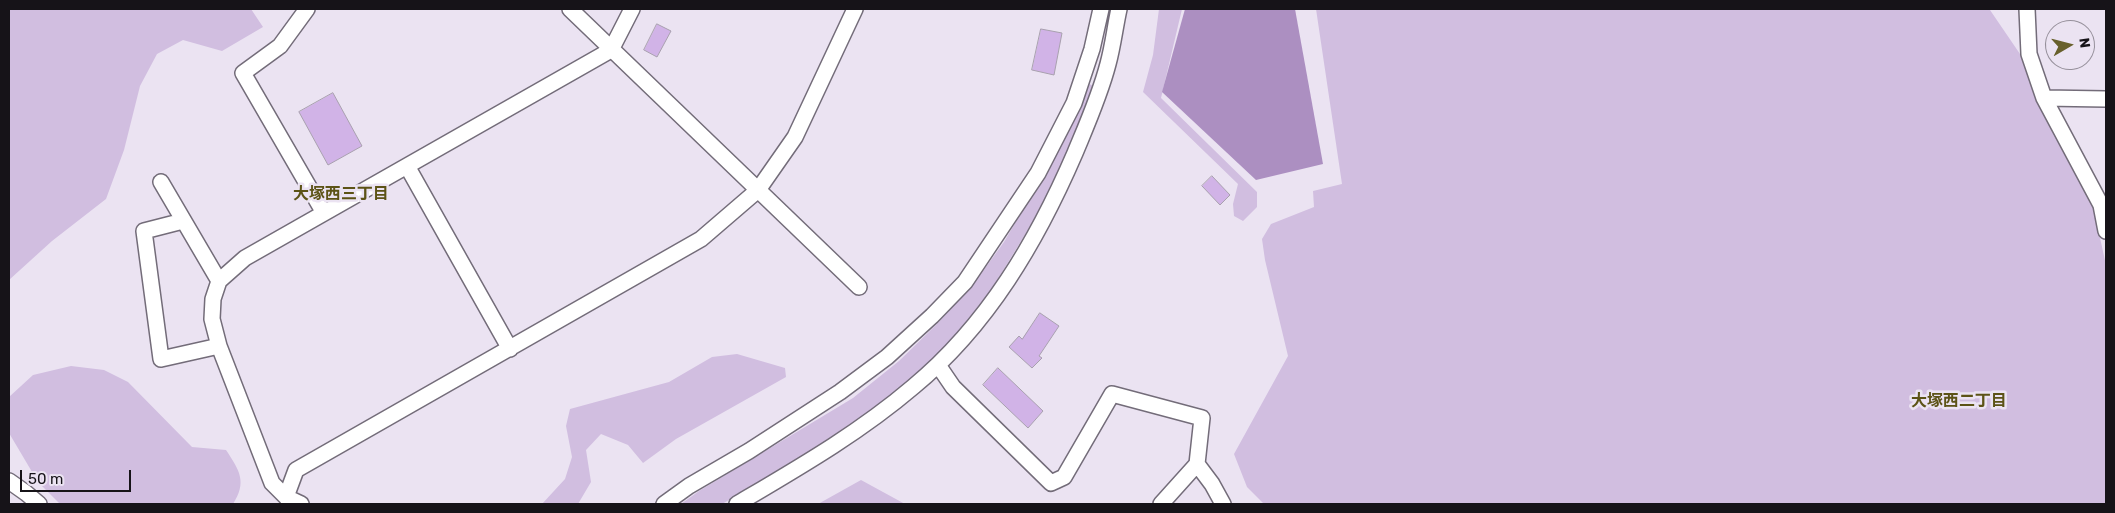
<!DOCTYPE html>
<meta charset="utf-8">
<style>
body{margin:0}
#map{position:relative;width:2115px;height:513px;overflow:hidden;background:#ebe3f2;font-family:Rubik,sans-serif}
canvas{display:block}
.frame{position:absolute;inset:0;border:10px solid #161318;pointer-events:none}
.north{position:absolute;left:2045px;top:20px;width:50px;height:50px;box-sizing:border-box;background:#ebe3f2;border:1px solid #96909b;border-radius:50%;rotate:82deg;font-size:14px;font-weight:700;line-height:20px;text-align:center;color:#161318}
.north::after{content:'';display:block;margin:auto;width:18px;height:22px;background:#68602c;clip-path:polygon(50% 0,100% 100%,50% 72%,0 100%)}
.scale{position:absolute;left:20px;top:470px;width:111px;height:22px;box-sizing:border-box;border:2px solid #161318;border-top:0;padding-left:6px;font-size:15px;line-height:18px;white-space:nowrap;color:#161318;-webkit-text-stroke:4px #ebe3f2;paint-order:stroke}
</style>
<div id="map">
<canvas width="2115" height="513"></canvas>
<div class="frame"></div>
<div class="north">N</div>
<div class="scale">50 m</div>
</div>
<script>
const g = document.querySelector('canvas').getContext('2d');
g.lineJoin = 'round';
function paint(path, color) { g.fillStyle = color; g.fill(path, 'evenodd'); }
function trace(path, color, width, dash) { g.strokeStyle = color; g.lineWidth = width; g.lineCap = dash ? 'butt' : 'round'; g.setLineDash(dash || []); g.stroke(path); }
function write(font, color, halo, rows, align = 'center') {
  g.font = font + ' Rubik,"Noto Sans JP",sans-serif'; g.lineWidth = 5; g.setLineDash([]); g.textBaseline = 'middle'; g.strokeStyle = halo; g.fillStyle = color; for (const [text, x, y, turn = 0] of rows) {
    g.save(); g.translate(x, y); g.rotate((+turn || 0) * Math.PI / 180); g.textAlign = isNaN(turn) ? turn : align; if (halo) g.strokeText(text, 0, 0); g.fillText(text, 0, 0); g.restore();
  }
}
paint(new Path2D(`
 M9 9H251L263 27 222 51 183 40 157 54 140 86 124 150 106 199 52 241 9 280Z
 M1159 9H1182L1161 98 1257 192V207L1243 221 1234 216 1233 204 1238 184 1143 92 1153 55Z
 M1316 9 1990 10 2020 54 2037 100 2093 206 2106 265V504H1264L1247 487 1234 454 1288 356 1265 260 1262 239 1271 224 1314 207 1313 191 1342 184Z
 M1089 84 1094 86 1076 137 1046 200 984 302 946 346 896 395 849 430 722 504H681L699 491 853 398 899 361 936 325 975 282 1004 242 1066 136Z
 M737 354 785 368 786 377 676 439 643 463 628 445 601 434 586 450 591 482 578 504H542L565 479 572 457 566 426 570 409 669 382 712 357Z
 M71 366 104 370 128 382 192 447 226 450C240 471 247 482 233 504H60L38 482 9 433V397L33 375Z
 M861 480 905 504H818Z`), '#d1bee0');
paint(new Path2D(`
 M1185 9H1295L1323 164 1256 180 1162 92Z`), '#ac8fc1');
const building = new Path2D(`
 M657 24 671 31 657 57 644 50Z
 M1041 29 1062 33 1054 75 1032 70Z
 M333 93 362 146 328 165 299 112Z
 M1212 176 1230 195 1220 205 1202 186Z
 M1040 313 1059 326 1039 356 1042 358 1032 368 1009 347 1019 336 1022 339Z
 M998 368 1043 411 1028 428 983 385Z`);
paint(building, '#d1b3e7');
trace(building, '#a8a0ae', 1);
const minor = new Path2D(`
 M307 9 280 46 243 73 324 213
 M570 9 859 287
 M2027 9 2029 54 2044 98 2101 205 2106 231
 M2044 98 2106 99
 M407 166 510 349
 M161 182 219 281
 M183 221 144 231 161 359 219 346
 M938 365 953 387 1051 483 1064 477 1112 394 1202 418 1197 464 1212 484 1223 504
 M9 481 26 493 39 504
 M286 497 296 470 701 239 758 190 795 137 855 9
 M301 504 286 497 272 483 219 346 212 319 213 299 219 281 245 258 611 50 632 9
 M664 504 689 486 749 451 840 392 887 357 932 316 965 282 1038 173 1074 103 1092 49 1101 9
 M737 504C798 468 859 433 913 387 988 325 1037 241 1075 153 1087 124 1100 95 1108 64 1113 46 1115 27 1119 9
 M1161 504 1197 464`);
trace(minor, '#736c79', 18);
trace(minor, '#fff', 15);
write('bold 16px', '#5c5316', '#ebe3f2', [
 ["大塚西三丁目",341,194],
 ["大塚西二丁目",1959,401]
]);
</script>
